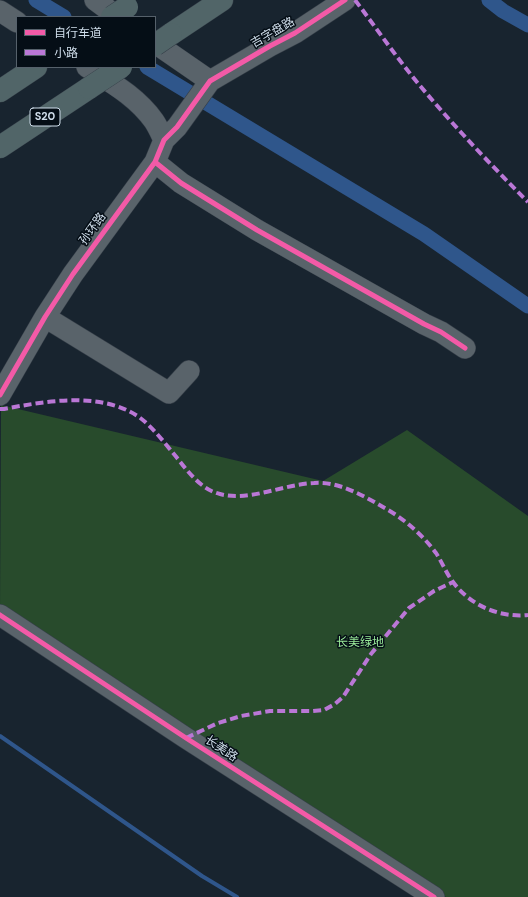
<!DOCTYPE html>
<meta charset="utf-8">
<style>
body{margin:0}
#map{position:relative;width:528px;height:897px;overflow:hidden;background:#18242f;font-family:"DM Sans","Noto Sans SC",sans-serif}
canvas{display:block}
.legend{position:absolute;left:16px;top:16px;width:140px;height:52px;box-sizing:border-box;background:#050e16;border:1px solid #56616b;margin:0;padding:5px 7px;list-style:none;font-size:12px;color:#cfddea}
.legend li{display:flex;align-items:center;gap:8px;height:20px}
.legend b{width:20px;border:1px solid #56616b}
</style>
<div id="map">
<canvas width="528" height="897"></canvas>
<ul class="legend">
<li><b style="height:5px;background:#f35aa7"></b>自行车道</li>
<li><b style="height:5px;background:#ba77d6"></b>小路</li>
</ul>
</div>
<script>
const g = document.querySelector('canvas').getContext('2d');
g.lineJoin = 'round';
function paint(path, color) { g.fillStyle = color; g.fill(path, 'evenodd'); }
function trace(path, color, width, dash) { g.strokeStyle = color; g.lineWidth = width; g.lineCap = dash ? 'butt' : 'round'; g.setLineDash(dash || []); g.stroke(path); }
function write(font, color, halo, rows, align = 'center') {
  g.font = font + ' "DM Sans","Noto Sans SC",sans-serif'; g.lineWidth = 3; g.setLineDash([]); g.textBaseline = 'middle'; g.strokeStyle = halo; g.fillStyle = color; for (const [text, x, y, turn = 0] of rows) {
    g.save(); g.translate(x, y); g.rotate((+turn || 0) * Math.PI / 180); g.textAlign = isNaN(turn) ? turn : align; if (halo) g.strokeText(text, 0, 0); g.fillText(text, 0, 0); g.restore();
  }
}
paint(new Path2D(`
 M1 405 323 481 407 430 528 516V897H446L0 610Z`), '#284b2c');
trace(new Path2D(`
 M0 736 202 876 237 897`), '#2f568b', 4);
trace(new Path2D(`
 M36 0 64 17
 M489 0 503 11 528 25
 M147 67 424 234 528 306`), '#2f568b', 15);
const minor = new Path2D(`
 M95 0 118 17
 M0 11 17 22
 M155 43 210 81
 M87 67C112 83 137 97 154 121 158 127 161 134 164 140
 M155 162 181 183 257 230 424 324 441 332 465 348
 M45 317 169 393 189 371
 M0 395 45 317 73 274 155 162 164 140 177 127 210 81 270 46 295 33 345 0
 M0 615 186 738 434 897`);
const highway = new Path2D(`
 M171 34 222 0
 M0 91 36 67
 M0 147 89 88`);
trace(minor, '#363f49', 22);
trace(highway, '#363f49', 23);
trace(minor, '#59636a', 21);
trace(highway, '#516568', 22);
const highwayBridge = new Path2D(`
 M112 17 127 7
 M155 45 171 34
 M89 88 121 67`);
trace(highwayBridge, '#363f49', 23, []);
trace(highwayBridge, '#516568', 22);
trace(new Path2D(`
 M355 0C374 25 392 51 412 76 448 120 488 162 528 202
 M0 409H4C46 401 101 391 139 417 154 428 166 445 178 459 189 473 202 490 220 494 249 502 284 484 314 483 338 481 362 495 383 507 403 518 422 534 436 553 442 562 446 573 453 582 470 605 499 618 528 615
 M186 738 218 723 241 716 270 711H312L324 710 335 704 343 697 371 654 409 608 434 591 453 582`), '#ba77d6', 4, [8, 4]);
trace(new Path2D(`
 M155 162 181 183 257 230 424 324 441 332 465 348
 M0 395 45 317 73 274 155 162 164 140 177 127 210 81 270 46 295 33 345 0
 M0 615 186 738 434 897`), '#f35aa7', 5);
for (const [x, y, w] of [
 [45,117,30]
]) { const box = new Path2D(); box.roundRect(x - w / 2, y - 9, w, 18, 3); g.fillStyle = '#050e16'; g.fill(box); trace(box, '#cfddea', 1); }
write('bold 11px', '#cfddea', null, [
 ["S20",45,117]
]);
write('12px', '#cfddea', '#050e16', [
 ["吉字盘路",273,33,-30],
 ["孙环路",93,229,-54],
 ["长美路",221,749,33]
]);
write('12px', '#99e999', '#050e16', [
 ["长美绿地",360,643]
]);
</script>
